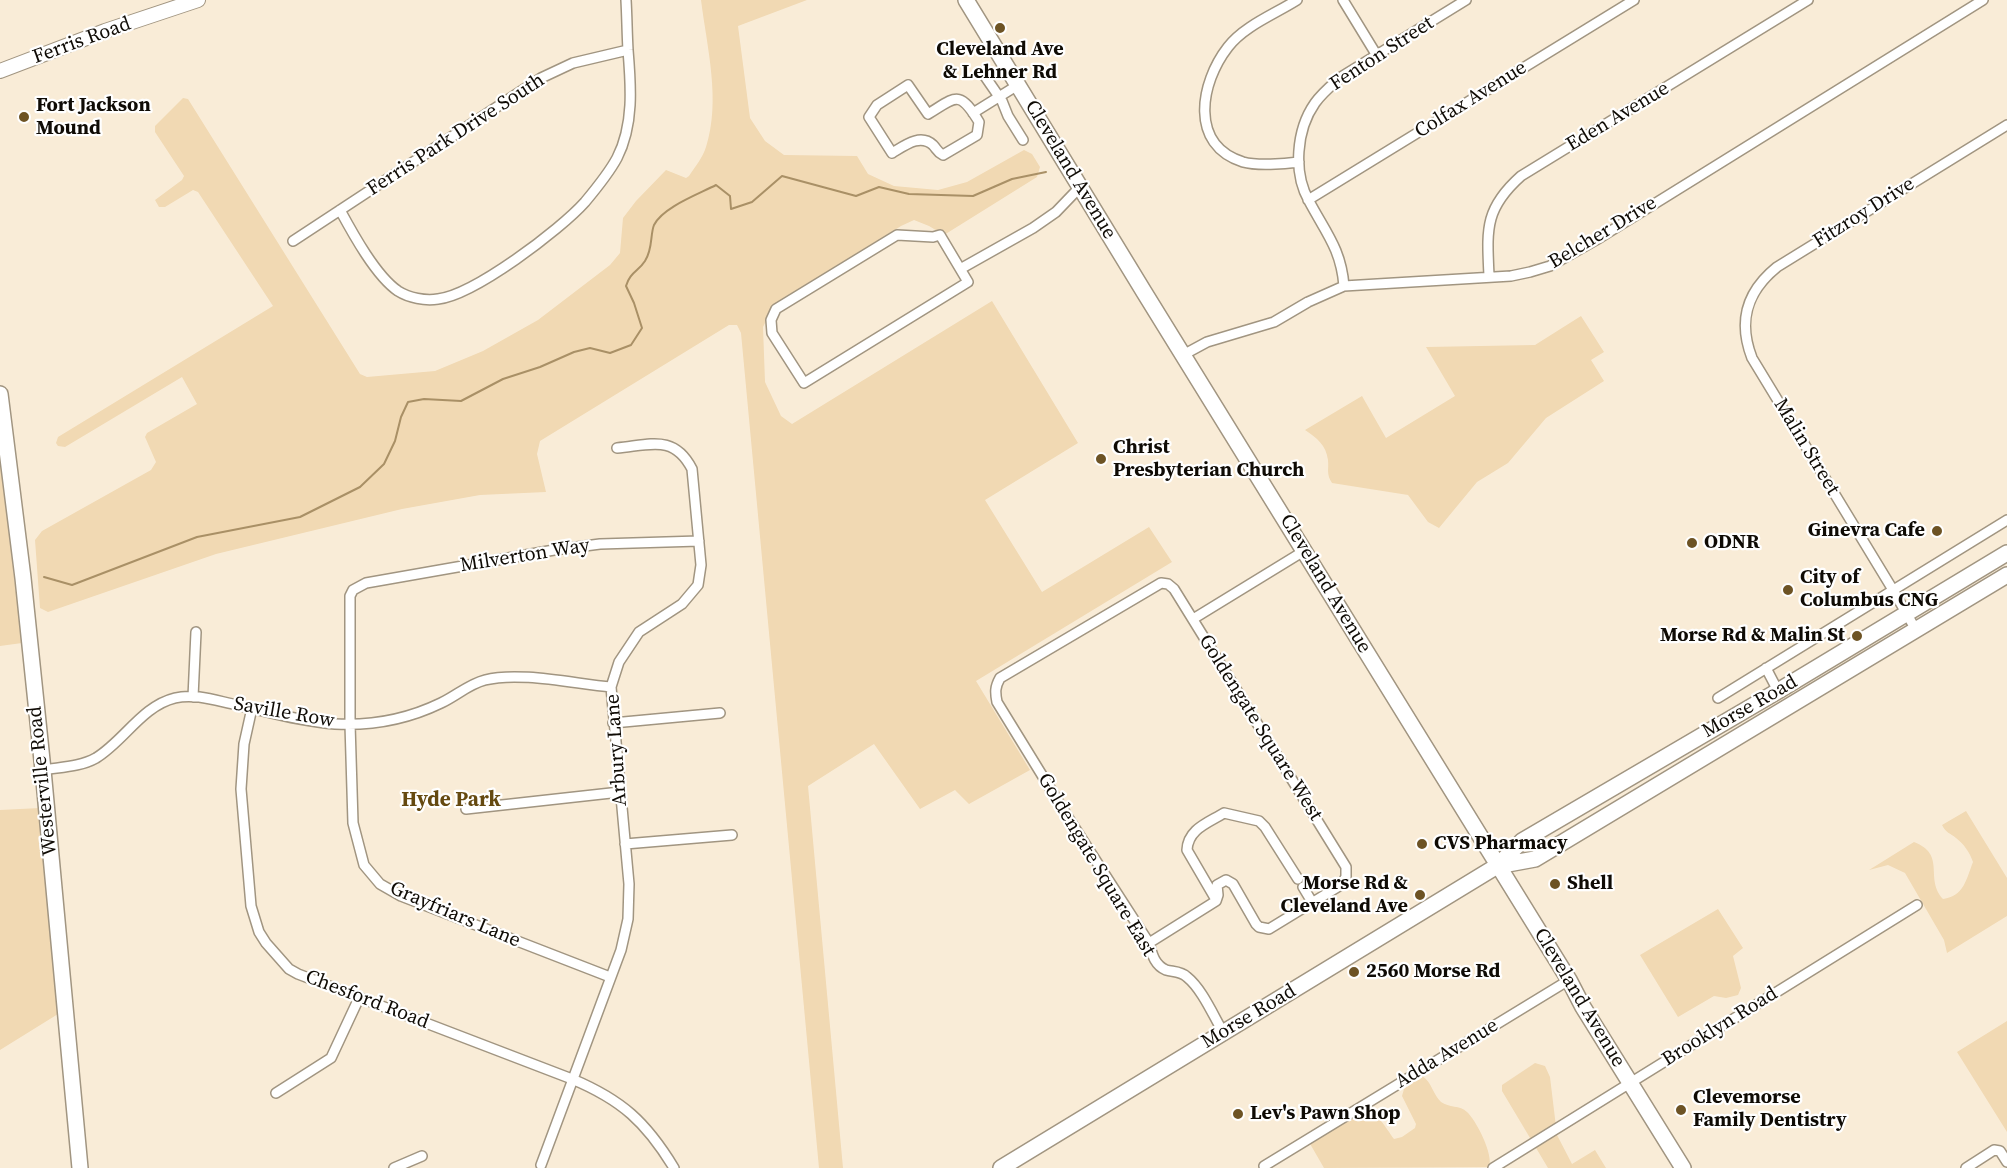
<!DOCTYPE html>
<style>
body{margin:0}
canvas{display:block;background:#f9ecd7}
</style>
<canvas width="2007" height="1168"></canvas>
<script>
const g = document.querySelector('canvas').getContext('2d');
g.lineJoin = 'round';
function paint(path, color) { g.fillStyle = color; g.fill(path, 'evenodd'); }
function trace(path, color, width, dash) { g.strokeStyle = color; g.lineWidth = width; g.lineCap = dash ? 'butt' : 'round'; g.setLineDash(dash || []); g.stroke(path); }
function write(font, color, halo, rows, align = 'center') {
  g.font = font + ' "Source Serif 4",serif'; g.lineWidth = 4.5; g.setLineDash([]); g.textBaseline = 'middle'; g.strokeStyle = halo; g.fillStyle = color; for (const [text, x, y, turn = 0] of rows) {
    g.save(); g.translate(x, y); g.rotate((+turn || 0) * Math.PI / 180); g.textAlign = isNaN(turn) ? turn : align; if (halo) g.strokeText(text, 0, 0); g.fillText(text, 0, 0); g.restore();
  }
}
paint(new Path2D(`
 M701 0H807L738 26 750 118 765 141 784 155 857 156 868 174 894 186 938 190 967 182 1024 150 1032 154 1040 167 1037 177 944 235 929 226 914 220 901 226 772 309 763 327 765 382 781 416 792 424 992 301 1078 443 985 500 1042 592 1149 527 1172 562 976 681 1030 770 969 804 955 790 920 809 874 744 808 786 843 1168H819L741 333 737 325H729L540 441 537 454 546 492 480 495 402 509 216 554 48 612 40 608 35 540 42 531 151 470 156 462 145 437 147 433 197 404 182 377 65 447 58 446 56 443 58 437 273 306 198 192 193 190 165 207H159L155 200 182 180 184 176 155 132V126L183 98 188 99 360 374 367 377 435 371 483 351 538 320 610 265 620 253 623 218 636 201 666 170 686 178 689 176C695 167 703 157 706 147 721 100 707 48 701 0Z
 M1581 316 1604 352 1591 360 1604 381 1546 418 1508 463 1477 482 1439 528 1428 522 1408 495 1332 483C1326 474 1329 469 1328 460 1326 445 1317 438 1305 430L1362 396 1386 438 1455 396 1426 347 1535 345Z
 M0 457 22 643 0 646Z
 M40 808 58 1014 0 1050V810Z
 M1966 811 2007 878V916L1947 953 1944 940 1905 873 1888 865 1869 870 1914 842C1947 855 1924 878 1943 899 1964 896 1966 880 1973 862 1970 853 1964 844 1956 838 1950 833 1946 833 1942 825Z
 M1718 909 1743 948 1733 956 1741 988 1738 995 1726 998 1714 996 1678 1017 1640 955Z
 M2007 1021V1132L1957 1052Z
 M1535 1063 1545 1066 1550 1077 1557 1135 1572 1164 1595 1150 1606 1168H1548L1502 1091V1085Z
 M1422 1076C1432 1082 1433 1095 1441 1102 1449 1108 1460 1105 1467 1112 1476 1120 1494 1155 1489 1167L1324 1168 1309 1142 1362 1109C1377 1110 1385 1127 1394 1139L1402 1137 1415 1128 1416 1124 1402 1096 1404 1089Z`), '#f1d9b3');
trace(new Path2D(`
 M44 577 72 585 197 537 300 517 360 487 384 464 395 441 401 417 408 402 424 399 461 401 503 379 540 367 574 352 590 348 610 353 631 345 642 328 634 303 626 286C630 272 638 272 645 261 653 249 650 235 654 225 663 207 699 194 716 185L730 196 731 209 752 202 782 176 856 196 879 187 909 194 973 196 1012 179 1046 172`), '#a99066', 2);
const minor = new Path2D(`
 M1297 0C1275 14 1244 26 1228 47 1200 83 1189 145 1243 162 1257 166 1284 164 1299 162
 M1343 0 1376 54
 M982 72 1002 101 1008 116 1023 140
 M908 85 928 114C956 97 959 89 979 122L977 135 943 155C937 152 937 149 933 145 920 133 904 146 892 153L869 117 877 105Z
 M973 113 1018 85
 M1308 200 1634 0
 M340 210C353 234 376 276 398 291 409 298 425 301 438 299 474 295 560 230 585 202 595 190 610 171 617 158 634 125 631 86 628 50 627 33 627 17 626 0
 M897 235 933 237 940 235 968 282 804 383 772 333 771 320 776 309Z
 M293 241 541 78 573 63 628 50
 M962 268 1033 228 1056 212 1080 187
 M1489 276C1487 230 1484 209 1521 176L1808 0
 M1344 286C1341 249 1326 233 1309 201 1293 173 1296 130 1315 103 1322 93 1332 85 1341 77L1466 0
 M1183 355 1207 342 1274 322 1308 302 1344 286 1511 276 1530 272 1550 266 1601 237 1983 0
 M1193 619 1304 551
 M1916 630 1893 590 1752 358C1738 322 1746 292 1777 267L2007 125
 M1766 668 1778 691
 M193 697 196 632
 M1718 698 2007 520
 M252 708 244 744 241 789 251 906 259 932 266 943 289 969 298 974 572 1079C622 1100 646 1122 674 1168
 M613 723 720 713
 M43 770C61 767 80 767 96 758 124 741 142 706 175 698 195 693 217 701 237 705 269 712 303 722 335 724 372 726 408 719 441 703 456 696 469 684 485 680 519 671 575 684 611 687
 M466 809 620 792
 M625 844 732 835
 M1303 887 1312 902
 M1215 898 1187 850C1188 829 1208 823 1224 813L1259 821 1265 827 1298 879
 M1149 943 1216 901 1218 895 1217 885 1226 880 1233 884 1256 924 1259 927 1269 929 1341 885 1346 877V867L1174 589 1168 584 1161 583 1000 678C995 687 995 692 997 702L1069 819 1149 943C1152 953 1154 965 1166 970 1173 972 1181 971 1187 977 1202 989 1213 1015 1223 1032
 M610 977 401 896 380 884 364 865 353 823 350 724V596L353 590 366 583 554 550 600 544 699 541
 M276 1093 331 1058 359 998
 M541 1165 621 950 628 919 629 884 611 687 619 662 639 632 682 604 698 585 701 565 692 469C674 434 650 445 617 448
 M1264 1166 1569 980
 M394 1168 422 1156
 M1493 1168 1917 905
 M1966 1168 1994 1150 2000 1151 2007 1162`);
const secondary = new Path2D(`
 M0 71 105 31 198 0`);
const primary = new Path2D(`
 M966 0 1144 292 1569 980 1583 1007 1683 1168
 M0 394 23 578 43 770 80 1168
 M1497 866 1535 859 2007 575
 M1001 1168 1497 866 1522 841 1778 691 2007 553`);
trace(minor, '#a19581', 12);
trace(secondary, '#a19581', 16);
trace(primary, '#a19581', 18);
trace(minor, '#fff', 9);
trace(secondary, '#fff', 14);
trace(primary, '#fff', 15);
for (const [x, y, r, color] of [
 [1000,28,6,"#6d5324"],
 [24,117,6,"#6d5324"],
 [1101,459,6,"#6d5324"],
 [1937,531,6,"#6d5324"],
 [1692,543,6,"#6d5324"],
 [1788,590,6,"#6d5324"],
 [1857,636,6,"#6d5324"],
 [1422,844,6,"#6d5324"],
 [1555,884,6,"#6d5324"],
 [1420,895,6,"#6d5324"],
 [1354,972,6,"#6d5324"],
 [1681,1110,6,"#6d5324"],
 [1238,1114,6,"#6d5324"]
]) { const dot = new Path2D(); dot.arc(x, y, r, 0, 2 * Math.PI); g.fillStyle = color; g.fill(dot); trace(dot, '#fff', 2); }
write('20px', '#0f0b05', '#fff', [
 ["Ferris Road",82,41,-20],
 ["Fenton Street",1382,54,-33],
 ["Colfax Avenue",1471,100,-32],
 ["Eden Avenue",1618,117,-31],
 ["Ferris Park Drive South",456,135,-33],
 ["Cleveland Avenue",1070,170,59],
 ["Fitzroy Drive",1864,213,-32],
 ["Belcher Drive",1603,233,-31],
 ["Malin Street",1806,447,59],
 ["Milverton Way",525,556,-9],
 ["Cleveland Avenue",1325,584,59],
 ["Morse Road",1750,707,-30],
 ["Saville Row",284,713,10],
 ["Goldengate Square West",1260,728,58],
 ["Arbury Lane",617,750,-94],
 ["Westerville Road",43,781,-96],
 ["Goldengate Square East",1096,865,59],
 ["Grayfriars Lane",455,915,23],
 ["Cleveland Avenue",1579,998,59],
 ["Chesford Road",367,1000,21],
 ["Morse Road",1249,1017,-31],
 ["Brooklyn Road",1720,1027,-32],
 ["Adda Avenue",1447,1054,-31]
]);
write('bold 20px', '#0f0b05', '#fff', [
 ["Cleveland Ave",1000,50,"center"],
 ["& Lehner Rd",1000,73,"center"],
 ["Fort Jackson",36,106],
 ["Mound",36,129],
 ["Christ",1113,448],
 ["Presbyterian Church",1113,471],
 ["Ginevra Cafe",1925,531,"right"],
 ["ODNR",1704,543],
 ["City of",1800,578],
 ["Columbus CNG",1800,601],
 ["Morse Rd & Malin St",1845,636,"right"],
 ["CVS Pharmacy",1434,844],
 ["Morse Rd &",1408,884,"right"],
 ["Cleveland Ave",1408,907,"right"],
 ["Shell",1567,884],
 ["2560 Morse Rd",1366,972],
 ["Clevemorse",1693,1098],
 ["Family Dentistry",1693,1121],
 ["Lev's Pawn Shop",1250,1114]
], 'left');
write('bold 21px', '#654910', '#fff', [
 ["Hyde Park",451,801]
]);
</script>
